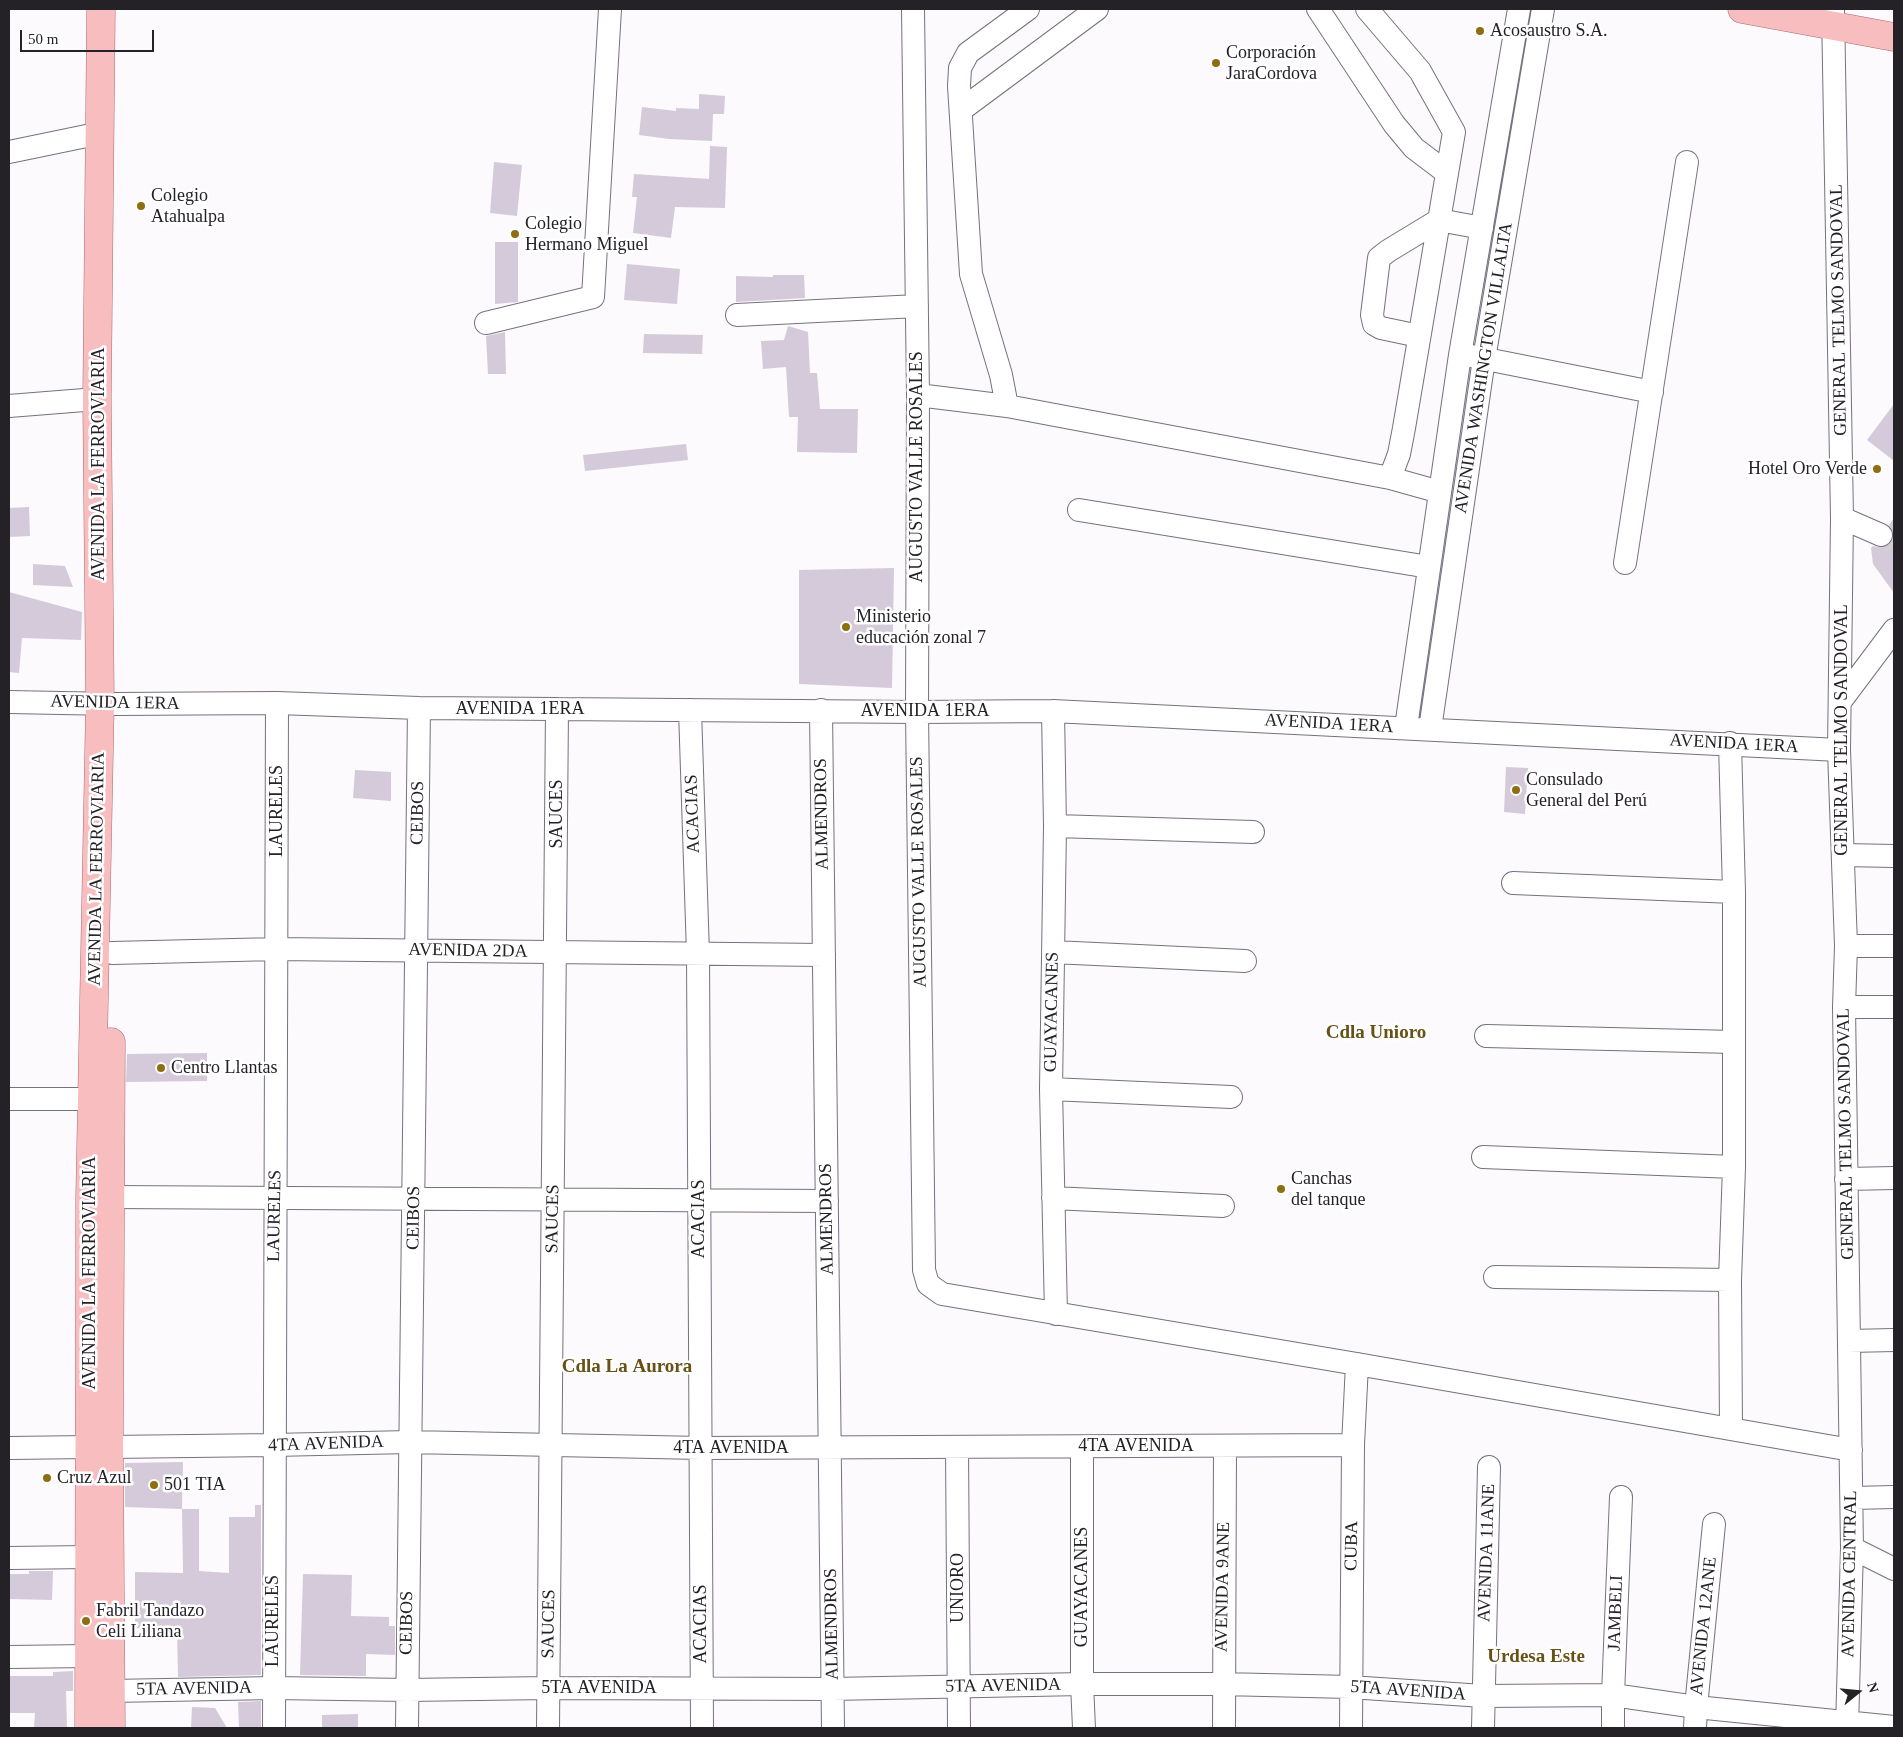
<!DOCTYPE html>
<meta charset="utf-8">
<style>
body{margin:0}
#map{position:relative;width:1903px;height:1737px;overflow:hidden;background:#fcfafd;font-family:"Times New Roman",serif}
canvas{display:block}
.frame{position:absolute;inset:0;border:10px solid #242127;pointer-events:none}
.north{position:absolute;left:1833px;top:1667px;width:50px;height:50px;-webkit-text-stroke:4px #fff;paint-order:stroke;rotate:73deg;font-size:14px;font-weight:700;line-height:20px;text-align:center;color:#242127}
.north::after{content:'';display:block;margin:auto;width:18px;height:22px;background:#242127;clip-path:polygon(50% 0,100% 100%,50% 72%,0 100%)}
.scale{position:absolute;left:20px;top:30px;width:134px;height:22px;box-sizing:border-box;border:2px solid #242127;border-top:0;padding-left:6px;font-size:15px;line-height:18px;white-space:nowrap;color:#242127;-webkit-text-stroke:4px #fff;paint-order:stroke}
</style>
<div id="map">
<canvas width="1903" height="1737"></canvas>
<div class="frame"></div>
<div class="north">N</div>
<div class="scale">50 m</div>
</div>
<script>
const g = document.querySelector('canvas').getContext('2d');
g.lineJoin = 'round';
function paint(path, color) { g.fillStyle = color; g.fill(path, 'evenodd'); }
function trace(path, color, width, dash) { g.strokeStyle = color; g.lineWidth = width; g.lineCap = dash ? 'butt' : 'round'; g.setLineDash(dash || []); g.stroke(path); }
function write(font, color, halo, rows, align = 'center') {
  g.font = font + ' "Times New Roman",serif'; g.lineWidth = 5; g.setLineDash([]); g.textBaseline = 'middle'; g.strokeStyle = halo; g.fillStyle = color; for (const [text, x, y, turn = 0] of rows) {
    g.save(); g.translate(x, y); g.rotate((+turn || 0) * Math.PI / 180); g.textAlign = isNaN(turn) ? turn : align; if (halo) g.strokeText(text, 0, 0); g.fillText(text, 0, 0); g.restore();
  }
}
paint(new Path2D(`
 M699 94 725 96 724 114H713L712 141 669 139 639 135 642 107 676 111V108L699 109Z
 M710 146 727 147 725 208 675 207 671 238 633 233 637 197H632L634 174 709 179Z
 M494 162 522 165 517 216 490 213Z
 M495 242H518V302L495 304Z
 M627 264 680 269 677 304 624 300Z
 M773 275H804L805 298 736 302V276L773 277Z
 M788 326 808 332 810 373H817L820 409H858L857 453 797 452 798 417H789L786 367 763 369 761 341 784 340Z
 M505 332 506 374H488L486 336Z
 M644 334 703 335 702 354 643 353Z
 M1894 404V461L1867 440Z
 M686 444 688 460 585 471 583 455Z
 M29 507 30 536 9 537V508Z
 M1894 518V593L1873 564 1871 548 1873 546 1883 548 1888 546 1893 541 1894 533 1889 525Z
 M33 564 65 566 73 587 33 585Z
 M894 568 892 688 799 684V570Z
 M9 592 82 612 81 640 22 638 19 673 9 672Z
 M1506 767 1528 768 1525 814 1504 812Z
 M355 770 391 772V801L353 798Z
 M207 1053V1081L126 1082 127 1054Z
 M183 1462 182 1509 125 1507V1463Z
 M255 1505H261V1675L178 1677 177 1630 135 1628V1572L183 1573 182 1509H199V1571L229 1573V1517H255Z
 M29 1571H53L52 1600 9 1599V1574H29Z
 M303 1574 352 1575 351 1616 389 1617V1626H395V1655L366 1654V1676L300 1675Z
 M73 1671V1691H66L67 1728H34L35 1713H9V1676H53V1672Z
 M261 1701V1728H239L238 1702Z
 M192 1707 215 1708 227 1728H191Z
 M358 1714V1728H322V1715Z`), '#d5cad9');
trace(new Path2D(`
 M1881 535 1894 544`), '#d1cfd2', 22, [22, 11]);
const minor = new Path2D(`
 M913 9 918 395 917 712 924 1270 928 1284 942 1294 1357 1364 1851 1450
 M1028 9 968 53 960 68 959 86 971 274 1001 375 1007 406 1390 478 1399 454 1404 428 1454 132 1420 71 1367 9
 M1318 9 1394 124 1414 148 1447 173
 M1833 9 1842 518 1839 750 1846 946 1844 1007 1852 1548 1847 1728
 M961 110 1097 9
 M9 152 101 133
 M737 315 917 306
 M486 323 593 297 610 9
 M1419 336 1381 328 1374 324 1372 315 1379 258 1388 251 1439 220 1482 228
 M1471 356 1652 392
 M918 395 1007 406
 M9 406 97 399
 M1390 478 1440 492
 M1079 510 1429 567
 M1842 518 1881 535
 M1625 563 1687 162
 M9 702 114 704 277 703 419 708 557 709 917 712 1053 711 1839 750
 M1840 702 1894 630
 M690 710 698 954 702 1728
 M821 710 833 1728
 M1053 711 1055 826 1051 1089 1056 1314
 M1406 727 1460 355 1519 9
 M1430 729 1484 359 1543 9
 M1730 743 1734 892V1167L1730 1280 1731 1429
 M1055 826 1253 832
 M1843 855 1894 856
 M1513 883 1734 892
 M1846 946H1894
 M1053 952 1245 961
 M112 953 276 949 824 955
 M1844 1007H1894
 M1486 1036 1734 1042
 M1051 1089 1231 1097
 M9 1099H92
 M1483 1157 1734 1167
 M1846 1179 1894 1178
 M111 1197 827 1201
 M1053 1198 1223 1206
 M1495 1277 1730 1280
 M1849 1341 1894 1340
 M109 1447 273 1445 409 1442 701 1448 1353 1445
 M957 1447 959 1728
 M1082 1447V1684L1084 1728
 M9 1448 89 1447
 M1852 1498 1894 1497
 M1852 1548 1894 1569
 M9 1558 89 1557
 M9 1657 89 1656
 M111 1691 274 1688 407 1690 548 1688 832 1689 1082 1684H1222L1350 1687 1483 1696 1613 1695 1696 1707 1894 1727
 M274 1728C273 1387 276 1045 277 703
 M407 1728 419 708
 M548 1728 557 709
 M1224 1728 1225 1446
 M1351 1728 1353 1445 1357 1364
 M1483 1728 1489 1467
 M1613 1728V1695L1621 1497
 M1695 1728 1696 1707 1714 1524`);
const major = new Path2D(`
 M1742 9 1894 37
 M89 1728 90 1197 100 703 97 399 101 9
 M111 1728 109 1447 111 1042`);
trace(minor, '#77707f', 24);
trace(major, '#aa6a6e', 29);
trace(minor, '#fff', 22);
trace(major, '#f7bdbf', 28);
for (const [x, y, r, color] of [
 [1480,31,5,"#8e6e12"],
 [1216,63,5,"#8e6e12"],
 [141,206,5,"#8e6e12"],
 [515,234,5,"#8e6e12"],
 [1877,469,5,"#8e6e12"],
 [846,627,5,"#8e6e12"],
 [1516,790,5,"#8e6e12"],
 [161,1068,5,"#8e6e12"],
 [1281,1189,5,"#8e6e12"],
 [47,1478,5,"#8e6e12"],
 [154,1485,5,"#8e6e12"],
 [86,1621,5,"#8e6e12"]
]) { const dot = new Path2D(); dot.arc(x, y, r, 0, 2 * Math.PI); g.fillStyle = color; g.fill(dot); trace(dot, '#fff', 2); }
write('18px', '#242127', '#fff', [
 ["Acosaustro S.A.",1490,31],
 ["Corporación",1226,53],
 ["JaraCordova",1226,74],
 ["Colegio",151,196],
 ["Atahualpa",151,217],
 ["Colegio",525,224],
 ["Hermano Miguel",525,245],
 ["Hotel Oro Verde",1867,469,"right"],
 ["Ministerio",856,617],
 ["educación zonal 7",856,638],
 ["Consulado",1526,780],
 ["General del Perú",1526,801],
 ["Centro Llantas",171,1068],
 ["Canchas",1291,1179],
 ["del tanque",1291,1200],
 ["Cruz Azul",57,1478],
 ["501 TIA",164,1485],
 ["Fabril Tandazo",96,1611],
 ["Celi Liliana",96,1632]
], 'left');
write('18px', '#242127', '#fff', [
 ["GENERAL TELMO SANDOVAL",1839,310,-91],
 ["AVENIDA WASHINGTON VILLALTA",1484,368,-81],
 ["AVENIDA LA FERROVIARIA",99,464,-90],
 ["AUGUSTO VALLE ROSALES",917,467,-90],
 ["AVENIDA 1ERA",115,703,1],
 ["AVENIDA 1ERA",520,709],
 ["AVENIDA 1ERA",925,711],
 ["AVENIDA 1ERA",1329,724,3],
 ["GENERAL TELMO SANDOVAL",1842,730,-90],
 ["AVENIDA 1ERA",1734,744,3],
 ["LAURELES",277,811,-90],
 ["CEIBOS",418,813,-89],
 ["SAUCES",557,814,-90],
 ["ACACIAS",693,814,-92],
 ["ALMENDROS",822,814,-91],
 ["AVENIDA LA FERROVIARIA",97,869,-89],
 ["AUGUSTO VALLE ROSALES",919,872,-91],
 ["AVENIDA 2DA",468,951,1],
 ["GUAYACANES",1052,1012,-89],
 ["GENERAL TELMO SANDOVAL",1846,1134,-91],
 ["LAURELES",275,1216,-89],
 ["CEIBOS",414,1218,-89],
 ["SAUCES",553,1219,-89],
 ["ACACIAS",699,1219,-90],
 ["ALMENDROS",827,1219,-91],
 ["AVENIDA LA FERROVIARIA",90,1273,-90],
 ["4TA AVENIDA",326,1444,-2],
 ["4TA AVENIDA",1136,1446],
 ["4TA AVENIDA",731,1448],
 ["CUBA",1352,1546,-89],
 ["AVENIDA 11ANE",1487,1553,-88],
 ["AVENIDA CENTRAL",1850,1574,-89],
 ["GUAYACANES",1082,1587,-90],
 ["AVENIDA 9ANE",1223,1587,-89],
 ["UNIORO",958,1588,-90],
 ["JAMBELI",1616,1613,-88],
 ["LAURELES",273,1621,-90],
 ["CEIBOS",407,1623,-89],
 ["SAUCES",549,1624,-89],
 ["ACACIAS",701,1624,-90],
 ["ALMENDROS",832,1624,-91],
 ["AVENIDA 12ANE",1704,1626,-84],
 ["5TA AVENIDA",1003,1686,-1],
 ["5TA AVENIDA",599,1688],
 ["5TA AVENIDA",194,1689,-1],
 ["5TA AVENIDA",1408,1691,4]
]);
write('bold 19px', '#675116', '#fff', [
 ["Cdla Unioro",1376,1033],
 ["Cdla La Aurora",627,1367],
 ["Urdesa Este",1536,1657]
]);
</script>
